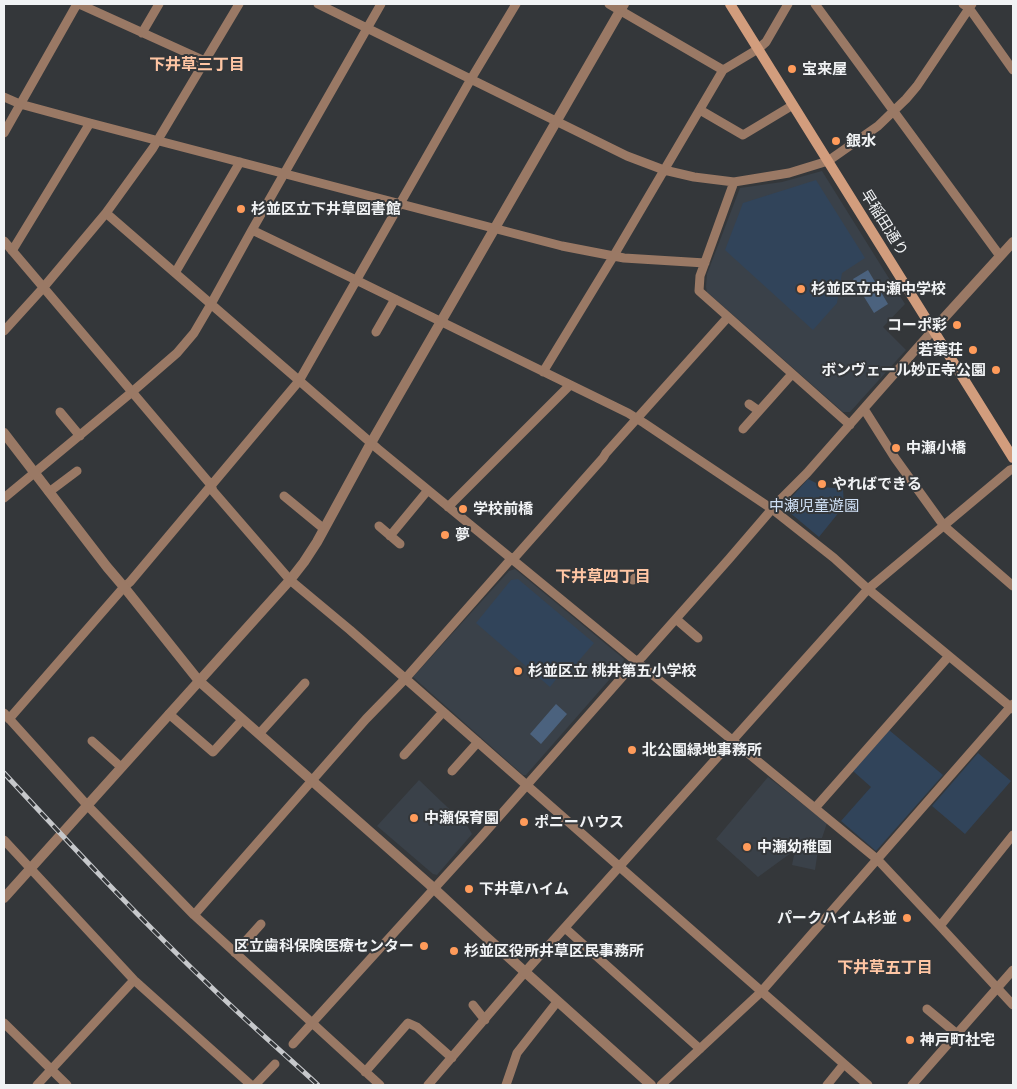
<!DOCTYPE html>
<meta charset="utf-8">
<style>
body{margin:0}
#map{position:relative;width:1017px;height:1089px;overflow:hidden;background:#34373a;font-family:Inter,sans-serif}
canvas{display:block}
.frame{position:absolute;inset:0;border:5px solid #f1f3f5;pointer-events:none}
</style>
<div id="map">
<canvas width="1017" height="1089"></canvas>
<div class="frame"></div>
</div>
<script>
const g = document.querySelector('canvas').getContext('2d');
g.lineJoin = 'round';
function paint(path, color) { g.fillStyle = color; g.fill(path, 'evenodd'); }
function trace(path, color, width, dash) { g.strokeStyle = color; g.lineWidth = width; g.lineCap = dash ? 'butt' : 'round'; g.setLineDash(dash || []); g.stroke(path); }
function write(font, color, halo, rows, align = 'center') {
  g.font = font + ' Inter,"Noto Sans JP",sans-serif'; g.lineWidth = 4; g.setLineDash([]); g.textBaseline = 'middle'; g.strokeStyle = halo; g.fillStyle = color; for (const [text, x, y, turn = 0] of rows) {
    g.save(); g.translate(x, y); g.rotate((+turn || 0) * Math.PI / 180); g.textAlign = isNaN(turn) ? turn : align; if (halo) g.strokeText(text, 0, 0); g.fillText(text, 0, 0); g.restore();
  }
}
paint(new Path2D(`
 M822 171 905 304 883 327 906 350 850 412H843L707 292 706 287 707 274 740 188 782 182Z
 M515 569 624 659 623 664 526 775H523L413 677 509 571Z
 M768 777 827 823 818 850 815 870 792 865 795 850 758 877 716 839Z
 M419 780 468 827 472 834 437 875 433 874 377 826Z`), '#3a4149');
paint(new Path2D(`
 M816 180 865 258 842 273 837 303 813 330 725 250 743 203Z
 M808 479 824 487 843 489 844 506 819 537 789 512 788 501Z
 M518 579 594 643 564 678H557L550 687 476 623 511 580Z
 M889 730 943 775 876 851 841 821 871 787 853 771Z
 M978 753 1011 781 965 834 932 806Z`), '#31445a');
paint(new Path2D(`
 M868 270 888 304 874 313 853 279Z
 M556 704 567 714 541 744 530 734Z`), '#4b627e');
trace(new Path2D(`
 M79 4 205 61
 M318 4 627 156 664 170 694 177 734 182 789 173 828 161 878 126 906 99 917 86 972 4
 M609 4 723 70
 M815 4 1000 256
 M963 4 969 8 1013 70
 M142 33 159 4
 M4 97 20 104 90 123 562 246 624 258 705 263
 M700 110 743 135 793 105
 M4 133 77 4
 M734 182 700 276 699 291 850 425
 M106 213 378 449 878 860 940 926 1013 1005
 M252 230 356 280 628 413 644 423 772 509 834 558 868 589 1013 709
 M4 241 211 485 213 491 290 580 350 630 868 1085
 M12 251 90 123
 M175 273 240 162
 M4 331 43 288 106 213 153 148 239 4
 M376 332 395 299
 M543 372 613 257 723 70 758 49 766 42 788 4
 M749 404 759 411
 M864 409 895 458 944 526 1013 586
 M60 412 80 436
 M743 429 792 374
 M49 492 77 471
 M284 496 324 529
 M4 498 132 392 177 353 194 333 211 304 252 230 381 4
 M448 507 570 385
 M379 526 400 544
 M390 536 428 490
 M633 580 641 572
 M676 619 698 638
 M4 713 87 805 194 915 380 1085
 M169 714 213 752 242 720
 M9 719 124 587 130 582 299 381 471 79 516 4
 M259 734 305 683
 M92 741 121 767
 M404 755 443 712
 M452 771 478 742
 M815 808 949 656
 M4 840 134 980 251 1085
 M194 915 366 719 405 679 511 559 516 556 603 458 606 453 728 317
 M940 926 1013 835
 M565 928 700 1049
 M235 953 261 924
 M473 1005 485 1020
 M927 1009 957 1034
 M4 1023 67 1085
 M293 1044 481 837 631 667 642 657 729 559 778 502 807 473 933 330
 M365 1072 408 1023 417 1027 452 1058
 M37 1085 134 980
 M255 1085 275 1064
 M428 1085 525 972 868 589 1010 470 1013 469
 M506 1085 517 1053 557 1002
 M661 1085 761 992 1013 704
 M827 1085 844 1064
 M912 1085 1013 970`), '#9a7965', 9);
trace(new Path2D(`
 M933 330 1013 242
 M4 433 107 567 124 587 199 681 429 884 485 936 651 1085
 M4 898 290 580 304 562 317 542 371 443 624 4`), '#9a7965', 10);
trace(new Path2D(`
 M730 4 1013 458`), '#d29d7d', 10);
const rail = new Path2D(`
 M4 773C70 844 136 915 207 983 243 1018 281 1051 318 1085`);
trace(rail, '#c6c8cb', 5);
trace(rail, '#34373a', 3, [9]);
for (const [x, y, r, color] of [
 [792,69,5,"#ff9b5a"],
 [836,141,5,"#ff9b5a"],
 [241,209,5,"#ff9b5a"],
 [801,289,5,"#ff9b5a"],
 [957,325,5,"#ff9b5a"],
 [973,350,5,"#ff9b5a"],
 [996,370,5,"#ff9b5a"],
 [896,448,5,"#ff9b5a"],
 [822,484,5,"#ff9b5a"],
 [463,509,5,"#ff9b5a"],
 [445,535,5,"#ff9b5a"],
 [518,671,5,"#ff9b5a"],
 [632,750,5,"#ff9b5a"],
 [414,818,5,"#ff9b5a"],
 [524,822,5,"#ff9b5a"],
 [747,847,5,"#ff9b5a"],
 [469,889,5,"#ff9b5a"],
 [907,918,5,"#ff9b5a"],
 [424,946,5,"#ff9b5a"],
 [454,951,5,"#ff9b5a"],
 [910,1040,5,"#ff9b5a"]
]) { const dot = new Path2D(); dot.arc(x, y, r, 0, 2 * Math.PI); g.fillStyle = color; g.fill(dot); trace(dot, '#34373a', 2); }
write('bold 15px', '#f1f3f5', '#34373a', [
 ["宝来屋",802,69],
 ["銀水",846,141],
 ["杉並区立下井草図書館",251,209],
 ["杉並区立中瀬中学校",811,289],
 ["コーポ彩",947,325,"right"],
 ["若葉荘",963,350,"right"],
 ["ボンヴェール妙正寺公園",986,370,"right"],
 ["中瀬小橋",906,448],
 ["やればできる",832,484],
 ["学校前橋",473,509],
 ["夢",455,535],
 ["杉並区立 桃井第五小学校",528,671],
 ["北公園緑地事務所",642,750],
 ["中瀬保育園",424,818],
 ["ポニーハウス",534,822],
 ["中瀬幼稚園",757,847],
 ["下井草ハイム",479,889],
 ["パークハイム杉並",897,918,"right"],
 ["区立歯科保険医療センター",414,946,"right"],
 ["杉並区役所井草区民事務所",464,951],
 ["神戸町社宅",920,1040]
], 'left');
write('15px', '#f1f3f5', '#34373a', [
 ["早稲田通り",884,223,58]
]);
write('15px', '#cfe0f5', '#34373a', [
 ["中瀬児童遊園",814,506]
]);
write('bold 16px', '#ffc6a4', '#34373a', [
 ["下井草三丁目",197,65],
 ["下井草四丁目",603,577],
 ["下井草五丁目",885,968]
]);
</script>
